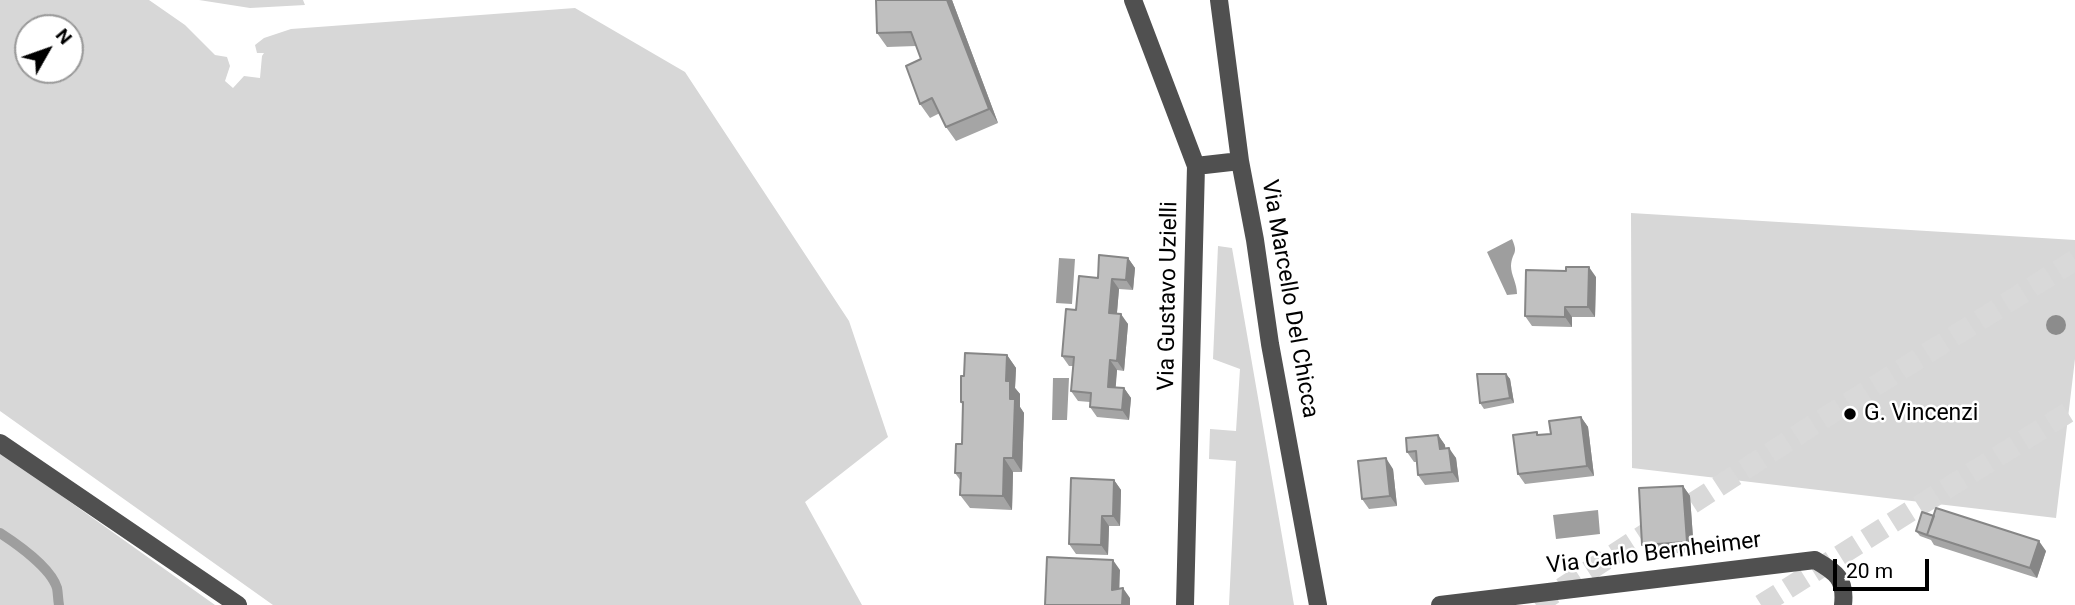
<!DOCTYPE html>
<style>
body{margin:0}
#map{position:relative;width:2075px;height:605px;overflow:hidden;background:#fff;font-family:Roboto,sans-serif}
canvas{display:block}
.north{position:absolute;left:14px;top:14px;width:70px;height:70px;box-sizing:border-box;background:#fff;border:2px solid #999;border-radius:50%;rotate:50deg;font-size:19px;font-weight:700;line-height:28px;text-align:center;color:#000}
.north::after{content:'';display:block;margin:auto;width:24px;height:32px;background:#000;clip-path:polygon(50% 0,100% 100%,50% 72%,0 100%)}
.scale{position:absolute;left:1833px;top:559px;width:96px;height:32px;box-sizing:border-box;border:4px solid #000;border-top:0;padding-left:9px;font-size:21px;line-height:24px;white-space:nowrap;color:#000;-webkit-text-stroke:5px #fff;paint-order:stroke}
</style>
<div id="map">
<canvas width="2075" height="605"></canvas>
<div class="north">N</div>
<div class="scale">20 m</div>
</div>
<script>
const g = document.querySelector('canvas').getContext('2d');
g.lineJoin = 'round';
function paint(path, color) { g.fillStyle = color; g.fill(path, 'evenodd'); }
function trace(path, color, width, dash) { g.strokeStyle = color; g.lineWidth = width; g.lineCap = dash ? 'butt' : 'round'; g.setLineDash(dash || []); g.stroke(path); }
function write(font, color, halo, rows, align = 'center') {
  g.font = font + ' Roboto,sans-serif'; g.lineWidth = 5; g.setLineDash([]); g.textBaseline = 'middle'; g.strokeStyle = halo; g.fillStyle = color; for (const [text, x, y, turn = 0] of rows) {
    g.save(); g.translate(x, y); g.rotate((+turn || 0) * Math.PI / 180); g.textAlign = isNaN(turn) ? turn : align; if (halo) g.strokeText(text, 0, 0); g.fillText(text, 0, 0); g.restore();
  }
}
paint(new Path2D(`
 M0 0H149L185 25 215 55 227 57 230 66 225 81 233 88 244 76 260 78 262 56 264 53H257L255 45 264 38 291 29 575 8 685 72 849 321 888 437 805 502 862 605H273L0 411ZM28 28H70V70H28Z
 M199 0H303L305 5 250 8Z
 M1631 213 2075 240V359L2056 518 1632 468Z
 M1218 246 1232 248 1294 605H1229L1236 461 1209 459 1210 429 1236 431 1240 369 1213 359Z
 M0 452 215 605H0Z`), '#d7d7d7');
paint(new Path2D(`
 M1512 239C1519 255 1512 251 1511 266 1511 275 1517 283 1517 294L1507 295 1487 252Z
 M1059 258 1075 259 1072 304 1056 303Z
 M1053 378H1069L1067 420H1052Z
 M1598 510 1600 534 1556 539 1553 515Z`), '#9e9e9e');
trace(new Path2D(`
 M0 533C17 544 51 568 57 588 58 593 58 600 59 605`), '#9e9e9e', 10);
trace(new Path2D(`
 M1536 605 1813 425 2075 260
 M1761 605 2075 408`), '#d9d9d9', 21, [21, 10]);
trace(new Path2D(`
 M1133 0 1196 166 1185 605
 M1219 0 1240 161 1255 240 1270 344 1318 605
 M1196 166 1240 161
 M0 443 238 605
 M1440 605 1815 560C1836 572 1846 579 1843 605`), '#505050', 18);
g.fillStyle = '#8c8c8c';
for (const [x, y] of [
 [2056,325]
]) { g.beginPath(); g.arc(x, y, 10, 0, 2 * Math.PI); g.fill(); }
paint(new Path2D(`
 M876 0H952L998 123 956 141 946 127 940 113 930 118 920 104 921 59 916 46 887 47 877 33Z
 M1128 258 1135 268 1133 290 1119 289 1117 313 1128 324 1124 371 1117 370 1115 388H1124L1131 398 1129 420 1097 417 1090 407V402L1078 401 1071 391 1073 366H1069L1062 356 1076 310 1098 278Z
 M1596 277 1595 317H1572V327L1532 326 1525 316Z
 M1007 355 1016 368 1015 388 1020 394V407L1024 413 1022 472H1013L1012 510 970 508 960 495 961 481 955 473 962 444 963 406 961 402 964 376Z
 M1506 374 1510 379 1514 403 1484 409 1480 403Z
 M1581 417 1588 427 1594 476 1525 484 1518 474 1539 435 1551 434Z
 M1438 435 1445 445V448L1456 458 1459 482 1425 485 1418 475 1417 462H1414L1407 452Z
 M1393 469 1397 506 1369 509 1362 499Z
 M1114 480 1121 490 1120 526H1109L1108 555 1076 554 1069 544Z
 M1683 486 1690 496 1694 552 1649 555 1642 545Z
 M1934 516 2046 551 2037 578 1934 545 1931 540 1920 536 1916 531Z`), '#a5a5a5');
paint(new Path2D(`
 M947 0H952L998 123 989 109Z
 M1128 258 1135 268 1133 290 1126 280Z
 M1589 267 1596 277 1595 317 1588 307Z
 M1112 279 1119 289 1116 323 1109 313Z
 M1565 307 1572 317V327L1565 317Z
 M1121 314 1128 324 1124 371 1117 361Z
 M1007 355 1016 368 1015 388 1020 394V407L1024 413 1022 472 1013 458 1010 399 1006 381Z
 M1110 360 1117 370 1115 397 1108 387Z
 M1506 374 1510 379 1514 403 1510 398Z
 M1124 388 1131 398 1129 420 1122 410Z
 M1581 417 1588 427 1594 476 1587 466Z
 M1438 435 1445 445 1447 459 1440 449Z
 M1449 448 1456 458 1459 482 1452 472Z
 M1004 458 1013 472 1012 510 1003 496Z
 M1386 458 1393 469 1397 506 1390 496Z
 M1114 480 1121 490 1120 526 1113 516Z
 M1683 486 1690 496 1694 552 1687 542Z
 M1102 516 1109 526 1108 555 1101 545Z
 M2039 541 2046 551 2037 578 2030 568Z
 M1113 560 1120 570 1119 600 1112 590Z
 M1123 588 1130 598V605H1122Z`), '#868686');
const building = new Path2D(`
 M876 0H947L989 109 946 127 932 98 920 104 906 66 921 59 911 32 877 33Z
 M1099 255 1128 258 1126 280 1112 279 1109 313 1121 314 1117 361 1110 360 1108 387 1124 388 1122 410 1090 407 1091 393 1071 391 1074 357 1062 356 1066 309 1076 310 1079 276 1098 278Z
 M1566 267H1589L1588 307H1565V317L1525 316 1526 270 1566 271Z
 M965 353 1007 355 1006 381H1010V399H1015L1013 458H1004L1003 496 960 495 961 473H955L956 444H962L963 402H961V376H964Z
 M1477 374H1506L1510 398 1480 403Z
 M1581 417 1587 466 1518 474 1513 435 1537 432V435L1551 434 1549 421Z
 M1438 435 1440 449 1449 448 1452 472 1418 475 1416 451 1407 452 1406 438Z
 M1386 458 1390 496 1362 499 1358 461Z
 M1071 478 1114 480 1113 516H1102L1101 545 1069 544Z
 M1683 486 1687 542 1642 545 1639 488Z
 M1936 508 2039 541 2030 568 1927 535Z
 M1922 512 1934 516 1927 535 1916 531Z
 M1047 557 1113 560 1112 590 1123 588 1122 605H1045Z`);
paint(building, '#c0c0c0');
trace(building, '#868686', 2);
for (const [x, y, r, color] of [
 [1850,414,7,"#000"]
]) { const dot = new Path2D(); dot.arc(x, y, r, 0, 2 * Math.PI); g.fillStyle = color; g.fill(dot); trace(dot, '#fff', 2.5); }
write('23px', '#000', '#fff', [
 ["Via Gustavo Uzielli",1169,296,-89],
 ["Via Marcello Del Chicca",1289,299,80],
 ["Via Carlo Bernheimer",1654,554,-7]
]);
write('23px', '#000', '#fff', [
 ["G. Vincenzi",1864,414]
], 'left');
</script>
